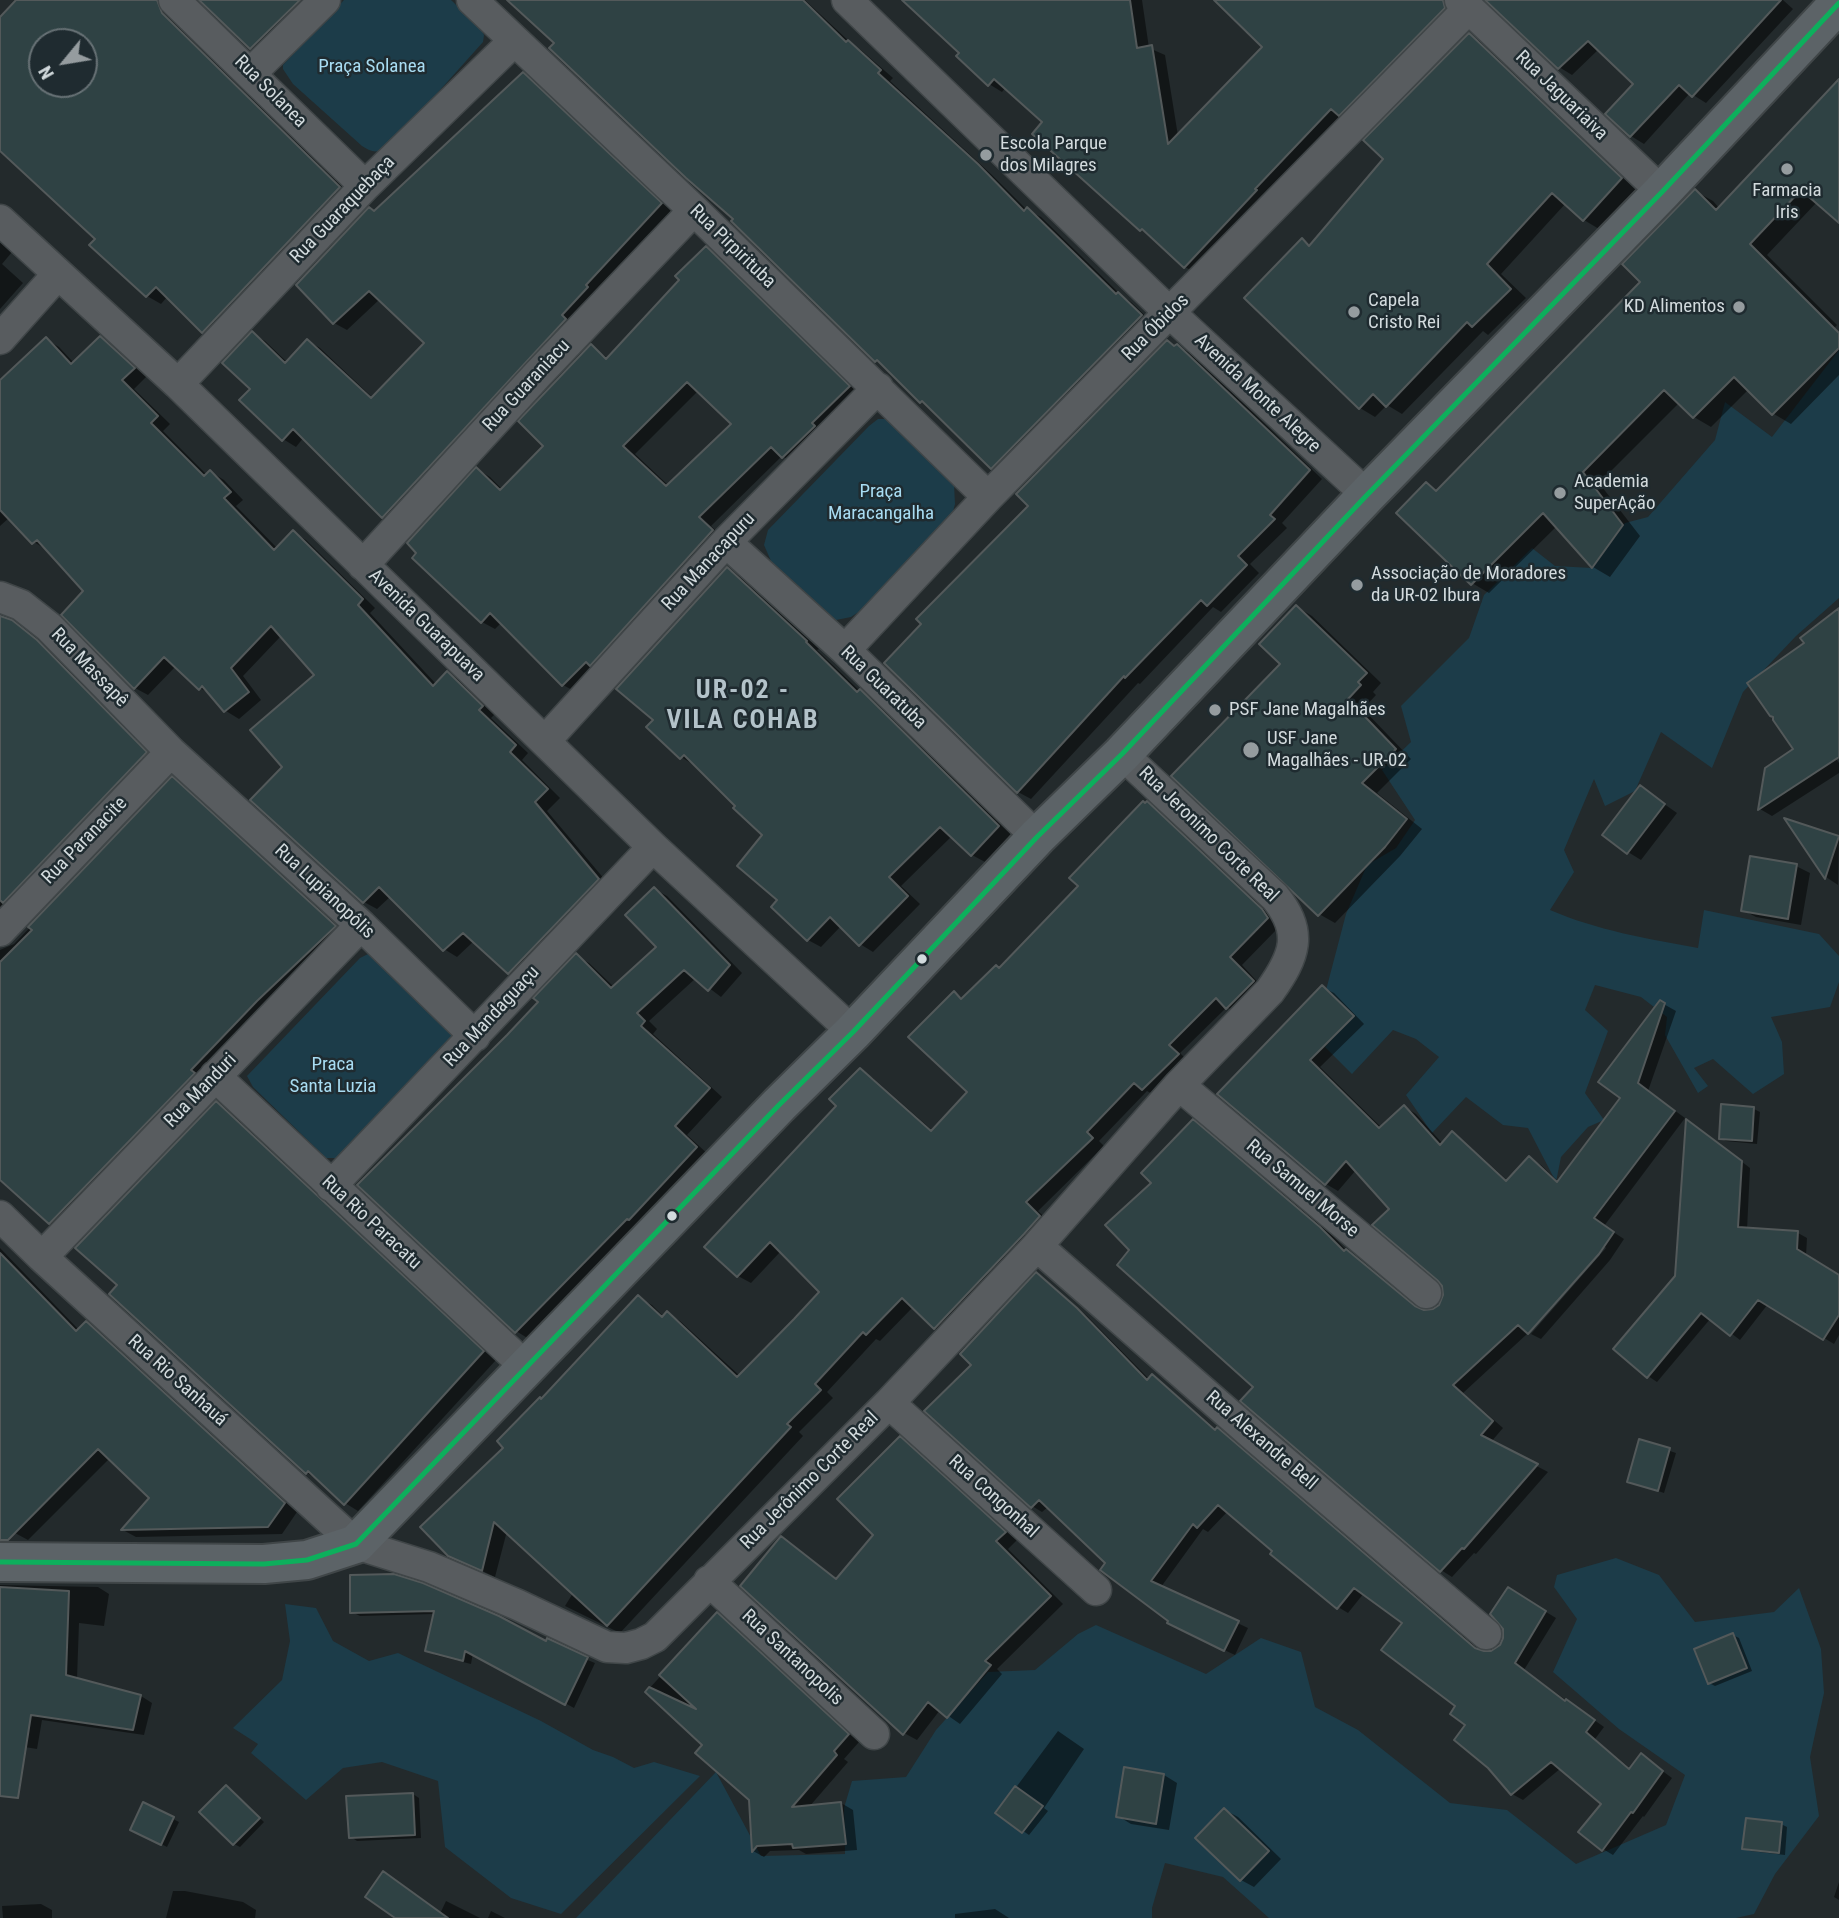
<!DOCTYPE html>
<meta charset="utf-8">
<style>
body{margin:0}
#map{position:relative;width:1839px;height:1918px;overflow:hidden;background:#232a2c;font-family:"Roboto Condensed",sans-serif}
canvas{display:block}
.north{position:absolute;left:28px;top:28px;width:70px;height:70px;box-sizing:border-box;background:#1f2b30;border:2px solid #677175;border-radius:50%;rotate:240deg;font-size:19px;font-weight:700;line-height:28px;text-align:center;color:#d2dadd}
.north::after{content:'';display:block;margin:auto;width:24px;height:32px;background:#959c9f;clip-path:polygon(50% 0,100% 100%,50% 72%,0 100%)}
</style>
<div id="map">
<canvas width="1839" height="1918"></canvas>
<div class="north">N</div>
</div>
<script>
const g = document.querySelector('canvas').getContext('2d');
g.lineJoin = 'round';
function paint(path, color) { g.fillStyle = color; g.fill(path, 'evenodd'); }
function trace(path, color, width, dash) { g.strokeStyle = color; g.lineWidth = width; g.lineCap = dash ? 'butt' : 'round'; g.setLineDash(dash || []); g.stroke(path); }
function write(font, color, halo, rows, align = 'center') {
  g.font = font + ' "Roboto Condensed",sans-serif'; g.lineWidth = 5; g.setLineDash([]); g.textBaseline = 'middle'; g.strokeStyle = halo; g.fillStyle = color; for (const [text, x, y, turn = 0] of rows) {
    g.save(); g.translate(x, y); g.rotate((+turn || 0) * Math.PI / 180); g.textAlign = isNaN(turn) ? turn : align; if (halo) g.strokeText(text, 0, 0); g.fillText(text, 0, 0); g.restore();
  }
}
paint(new Path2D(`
 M344 0H451L481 29 484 35 483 42 389 147C378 153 372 153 362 146L293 84 283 69V65Z
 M1839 350V598L1796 636 1743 692 1712 768 1661 732 1635 791 1605 806 1594 779 1564 850 1574 872 1550 910C1596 930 1648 939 1698 948L1704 910 1819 934 1839 956V982L1830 1007 1771 1017 1782 1042 1784 1074 1753 1094 1713 1059 1694 1068 1708 1086 1698 1093 1665 1035 1667 1017 1641 997 1595 985 1585 1010 1608 1031 1585 1093 1604 1120 1588 1127 1561 1157 1556 1182 1528 1128 1503 1125 1466 1097 1432 1133 1406 1095 1439 1057 1416 1039 1393 1030 1352 1074 1325 1047 1354 1015 1325 994 1346 914 1367 865 1396 848 1415 820 1382 770 1411 742 1401 706 1469 638 1484 595 1532 548 1555 566 1592 568 1625 523 1648 517 1715 440 1725 402 1772 437Z
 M878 419H887L954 484 955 504 951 519 863 609 851 617 836 620 771 561 764 545 768 530 869 426Z
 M370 953 454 1031 449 1044 338 1158H326L253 1087 247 1076 360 958Z
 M1616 1558 1659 1575 1695 1622 1774 1612 1799 1588 1821 1649 1824 1693 1810 1757 1819 1816 1775 1874 1754 1914 1736 1918H1269L1223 1877 1165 1863 1152 1908V1918H576L716 1772 761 1856 845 1854 844 1808 852 1781 906 1777 936 1730 988 1672 1035 1670 1078 1634 1096 1625 1206 1674 1261 1638 1301 1652 1315 1707 1358 1730 1450 1803 1507 1810 1576 1864 1666 1825 1685 1775 1619 1729 1553 1672 1577 1619 1554 1587 1557 1575Z
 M285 1604 316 1608 333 1641 369 1661 398 1653 541 1721 593 1750 613 1757 634 1768 654 1762 700 1776 561 1914 511 1898 445 1847 438 1781 382 1762 343 1768 306 1800 251 1753 258 1744 233 1728 282 1680 290 1641Z`), '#1c3c49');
paint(new Path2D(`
 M19 0H161L175 22 352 195 216 339 203 332 168 296 161 304 147 296 92 245 97 239 0 147V20ZM42 42H84V84H42Z
 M202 0H319L264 56 251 48Z
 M508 0H805L852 44 861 50 893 78 890 81 991 174 1027 210 1041 217 1122 296 1131 302 1154 324 1005 476 992 468 930 407 921 402 886 366 876 361 557 43Z
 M904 0H1142L1149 48 1165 55 1178 136 1264 47 1216 0H1458L1198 274 1185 267 1152 236 1141 230 1045 122 1006 87 1002 92 989 84 961 53Z
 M1488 0H1783L1793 9 1706 103 1690 93 1644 144 1631 136 1608 114 1635 84 1599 49 1572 75 1559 67Z
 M1469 35 1485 44 1637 188 1599 229 1584 220 1566 203 1501 274 1526 298 1488 335 1483 331 1402 414 1387 405 1375 417 1360 408 1302 241 1311 246 1385 159Z
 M523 74 536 82 673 212 396 524 383 517 304 437 296 447 283 439 252 389V333L265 341 288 363 308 341 320 348 373 398 426 343 380 299 347 330 334 323 298 285Z
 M1839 83V221L1817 202 1767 255 1837 325 1818 347 1839 335V375L1791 424 1774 414 1749 389 1711 427 1694 417 1679 403 1599 483 1640 536 1610 577 1593 567 1557 526 1489 593 1472 583 1427 484 1438 491 1642 282 1695 191 1713 201 1720 209Z
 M0 240 12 252 2 264 23 283 0 309Z
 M706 248 719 256 861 395 796 464 782 456 711 526 725 539 576 692 563 685 502 622 495 629 482 622 414 558 477 469 490 477 503 490 545 446 591 346 609 359 682 280ZM699 390 733 424 669 486 635 454Z
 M100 338 113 345 147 376 134 389 170 424 163 431 207 475 211 472 224 480 243 500 236 506 278 549 293 532 306 540 375 608 370 613 437 685 448 673 461 681 495 714 491 718 528 753 522 760 560 798 547 811 611 887 522 981 509 973 474 941 457 957 444 949 391 896 377 909 364 902 284 767 317 675 281 636 243 676 261 700 239 719 226 711 213 696 200 688 176 666 148 695 135 688 86 591 47 550 34 542 10 517 0 526V382L46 339 59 347 74 363Z
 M1168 342 1191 353 1322 479 1282 523 1287 528 1250 564 1259 573 1221 612 1213 607 1140 684 1138 683 1031 799 1018 792 1030 505Z
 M728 569 740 576 819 649 817 650 860 691 873 699 1011 834 985 862 972 855 952 836 901 886 920 904 873 952 860 944 841 926 821 947 808 940 780 899 764 835 694 765 681 757 656 720Z
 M1297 607 1312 616 1381 683 1373 692 1376 695 1363 709 1411 759 1377 793 1422 829 1400 856 1335 923 1319 914 1282 664Z
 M1839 610V740L1828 746 1839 763V773L1772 816 1760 809 1767 769 1796 750Z
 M12 622 51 650 159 761 0 927V625Z
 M172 779 185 786 348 934 63 1230 50 1223 0 1178V950L14 944Z
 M1640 787 1677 813 1641 860 1628 852Z
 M1147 803 1160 811 1275 918 1280 926 1242 965 1265 990 1240 1015 1227 1007 1180 1053 1190 1063 1156 1096 1147 1091 1099 1141 1104 1146 1038 1211 1052 1224 948 1335 935 1328 913 1307 880 1341 876 1339 827 1392 833 1398 799 1432 803 1436 620 1633 565 1606 573 1593 507 1531 495 1577 449 1555 506 1448 542 1401 639 1298 652 1305 664 1317 667 1313 680 1321 740 1376 821 1292 781 1251 751 1283 738 1276 707 1247 838 1105 860 1070 873 1078 933 1131 969 1092 954 994 963 999 1000 969 1080 886Z
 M1789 821 1839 838 1838 885 1826 877Z
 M1796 866 1810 873 1801 925 1756 917 1743 910Z
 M654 889 667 896 742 973 721 997 696 978 649 1021 657 1029 653 1034 722 1097 687 1135 709 1155 529 1339 516 1331 540 1002 576 956 589 963 614 987 658 947Z
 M1322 987 1334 993 1364 1024 1320 1067 1382 1128 1405 1107 1416 1114 1443 1144 1452 1134 1463 1140 1508 1181 1530 1159 1541 1165 1559 1182 1623 1098 1660 1002 1676 1011 1648 1091 1685 1118 1604 1226 1624 1239 1610 1260 1541 1339 1531 1334 1606 1248 1604 1246 1527 1334 1463 1393 1503 1428 1491 1442 1548 1472 1476 1554 1474 1553 1452 1577 1441 1570 1255 1387 1131 1250 1153 1183 1193 1122 1204 1128 1332 1235 1347 1251 1358 1258 1422 1311H1433L1441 1305 1445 1297 1444 1286 1391 1209 1356 1170 1338 1191 1326 1184 1219 1094Z
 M216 1103 230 1111 496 1360 358 1511 345 1503 320 1481 307 1473 120 1285Z
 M1754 1109 1760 1112 1757 1144 1726 1141 1720 1138Z
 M1695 1126 1750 1168 1747 1230 1798 1233 1807 1238 1806 1256 1839 1276V1335L1834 1344 1768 1304 1740 1340 1711 1318 1657 1382 1648 1376 1677 1277Z
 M0 1248 80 1331 86 1323 99 1331 297 1512 282 1534 136 1537 123 1530 151 1498 110 1458 28 1540 15 1533 0 1518Z
 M1036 1275 1047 1281 1087 1316 1149 1379 1152 1376 1162 1382 1217 1430 1228 1435 1482 1652H1492L1501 1646 1505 1638 1508 1589 1556 1618 1524 1670 1604 1727 1595 1739 1631 1769 1642 1756 1672 1778 1644 1817 1643 1816 1613 1855 1603 1849V1804L1561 1768 1523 1800 1512 1794 1405 1623 1364 1593 1348 1613 1338 1607 1228 1511 1208 1532 1203 1529 1161 1587 1248 1628 1235 1655 1179 1629 1048 1507 1042 1512 1032 1506 973 1364Z
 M900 1438 913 1446 1017 1540 1008 1549 1063 1604 997 1669 1002 1674 960 1724 940 1710 917 1740 904 1733 782 1538 838 1580 876 1534Z
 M1640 1441 1676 1453 1664 1493 1629 1481Z
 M351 1577 546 1643 595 1663 574 1708 473 1653 471 1664 435 1655 427 1650 435 1614 360 1616 352 1612Z
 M0 1585 98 1587 109 1594 104 1626 79 1623 77 1679 141 1696 152 1703 144 1735 42 1720 37 1749 0 1743Z
 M717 1614 728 1621 859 1742 844 1759 848 1762 809 1807 841 1803 853 1810 857 1850 806 1854 799 1850 770 1851 764 1857 753 1851 751 1800 704 1745 647 1691Z
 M1733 1635 1739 1638 1752 1671 1715 1686 1709 1683Z
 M1058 1731 1084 1749 1044 1808 1048 1811 1029 1835 997 1813Z
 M1164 1775 1177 1783 1169 1830 1131 1824 1118 1816Z
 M226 1787 264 1822 240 1847 234 1844Z
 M413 1794 419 1798 421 1838 357 1841 351 1837Z
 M144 1804 179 1822 167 1847 132 1829Z
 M1225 1810 1238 1817 1281 1859 1254 1887 1241 1880Z
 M1781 1824 1787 1827 1785 1855 1750 1851 1744 1848Z
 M1839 1882V1900L1834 1897Z
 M173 1891H185L243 1902 256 1910 255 1918H166Z
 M446 1901 480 1918H438Z
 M41 1904 52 1910V1918H3L2 1906Z
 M995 1909 1009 1918H955V1914Z
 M491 1911 505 1918H488Z`), '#0007');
const building = new Path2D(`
 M16 0H157L162 13 340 187 202 333 156 287 146 297 89 245 95 239 0 151V17ZM42 42H84V84H42Z
 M199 0H300L250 49Z
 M507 0H803L846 42 848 40 881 70 878 73 978 164 1024 211 1027 207 1116 294 1118 292 1142 315 991 469 922 401 920 403 877 360 875 362 731 221 733 219 686 178 549 48 554 43Z
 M902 0H1130L1137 48 1152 45 1168 144 1262 47 1214 0H1443L1445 8 1339 116 1331 109 1255 189 1257 190 1184 268 1142 229 1140 231 1032 134 1042 122 994 79 988 86 956 56 959 53Z
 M1485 0H1781L1692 97 1679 85 1630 137 1605 114 1633 84 1588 41 1558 69Z
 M1469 33 1622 178 1583 221 1552 193 1487 264 1511 289 1472 327 1467 322 1386 407 1373 394 1359 409 1244 298 1302 238 1309 246 1383 159 1363 140Z
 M523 72 662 203 586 285 588 287 562 315 566 319 382 518 293 429 282 441 239 400 250 389 222 363 252 331 285 363 307 339 371 398 424 343 369 291 333 324 296 285 369 207 374 211Z
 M1839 79V223L1801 190 1750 244 1839 333V348L1772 415 1734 377 1693 418 1664 390 1583 472 1623 525 1592 568 1543 513 1471 585 1396 513 1426 482 1436 491 1640 282 1622 264 1695 189 1716 210Z
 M706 246 850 386 812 423 815 426 782 458 771 447 699 517 713 530 590 666 586 662 562 686 490 613 481 623 412 558 416 553 407 543 476 467 500 490 543 446 518 421 591 344 606 359 679 280 675 276ZM687 382 731 424 666 486 623 446Z
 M100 336 135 368 122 380 158 416 151 423 204 476 210 470 231 492 224 498 274 550 293 530 363 599 358 605 433 686 447 671 483 706 479 710 516 745 510 752 548 789 535 802 599 879 508 974 463 933 443 951 379 887 363 903 250 800 282 767 250 730 314 675 271 626 231 668 249 692 224 712 202 686 199 690 164 657 134 689 61 615 83 591 37 540 32 544 0 510V380L46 337 71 364Z
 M1167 340 1174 346 1177 344 1310 470 1270 515 1275 519 1238 556 1247 565 1207 606 1201 600 1125 678 1124 676 1017 793 884 663 921 624 916 619 1028 506 1016 494Z
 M727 567 807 641 806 642 857 692 860 689 999 826 971 856 940 827 889 877 908 896 859 946 830 917 807 941 771 907 777 900 737 866 762 835 733 808 735 806 684 755 680 759 646 727 653 720 616 689Z
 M1296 605 1367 673 1358 682 1361 685 1348 699 1396 749 1362 783 1407 819 1385 847 1318 916 1171 776 1280 664 1259 644Z
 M1839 608V757L1758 810 1765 768 1793 749 1773 720V717L1770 716 1747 683 1804 643 1800 638Z
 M0 616 12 620 37 640 147 752 3 903 0 900Z
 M172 776 336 926 257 1001 191 1070 195 1073 49 1224 0 1180V962L32 930 28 927Z
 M1640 785 1665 804 1627 854 1602 835Z
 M1143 801 1145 803 1147 801 1262 909 1268 918 1230 957 1254 981 1226 1009 1216 998 1169 1045 1179 1054 1142 1090 1134 1083 1087 1132 1093 1138 1026 1202 1040 1216 1024 1234 934 1329 902 1298 866 1335 863 1332 815 1384 821 1390 787 1424 791 1427 607 1626 494 1522 482 1571 448 1556 420 1527 503 1448 497 1441 540 1397 541 1399 638 1295 662 1317 667 1311 737 1377 794 1319 819 1292 770 1242 737 1277 704 1247 836 1106 829 1099 860 1068 931 1131 967 1092 908 1037 954 991 961 999 996 965 999 968 1078 886 1069 878Z
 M1784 818 1839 836 1825 879Z
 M1750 856 1797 864 1788 919 1741 911Z
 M654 887 730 965 708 991 684 970 637 1013 645 1021 641 1026 710 1088 675 1126 697 1147 629 1220 627 1219 515 1333 357 1185 507 1035 538 1002 533 998 576 953 611 988 656 947 625 915Z
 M1322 985 1354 1016 1310 1060 1379 1128 1404 1105 1440 1145 1452 1131 1506 1181 1529 1156 1557 1182 1620 1098 1598 1082 1660 1000 1665 1003 1638 1083 1675 1111 1594 1218 1614 1232 1599 1254 1528 1334 1518 1325 1453 1385 1493 1421 1481 1435 1538 1464 1464 1549 1462 1548 1440 1572 1240 1401 1253 1387 1117 1265 1129 1250 1105 1225 1151 1183 1141 1173 1193 1119 1320 1227 1344 1251 1346 1249 1415 1306 1424 1310 1433 1309 1439 1305 1443 1295 1442 1286 1437 1280 1372 1225 1389 1209 1346 1161 1325 1185 1217 1094Z
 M216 1101 484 1351 344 1505 308 1471 306 1474 109 1294 117 1285 75 1248Z
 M1721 1104 1754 1107 1752 1141 1719 1139Z
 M1686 1119 1742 1161 1738 1227 1798 1231 1797 1249 1839 1275V1315L1823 1340 1758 1300 1730 1336 1701 1313 1647 1378 1613 1349 1675 1276Z
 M0 1253 76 1331 86 1321 285 1503 268 1527 121 1530 149 1498 98 1449 8 1540H0Z
 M1036 1272 1077 1308 1147 1380 1152 1374 1215 1430 1217 1427 1475 1648 1484 1651H1491L1500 1645 1503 1638V1629L1490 1614 1508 1587 1546 1611 1515 1663 1565 1701 1566 1699 1595 1720 1586 1732 1629 1769 1641 1753 1663 1771 1633 1813 1631 1812 1602 1851 1578 1832 1601 1804 1551 1762 1511 1795 1488 1768 1454 1740 1465 1725 1450 1714 1455 1706 1381 1650 1402 1623 1354 1588 1337 1609 1270 1554 1272 1551 1218 1505 1197 1528 1193 1524 1151 1581 1239 1621 1224 1651 1167 1623 1168 1621 1100 1570 1105 1563 1039 1500 1031 1508 924 1411 971 1365 960 1354Z
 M900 1436 1006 1532 996 1541 1051 1596 985 1661 991 1665 947 1718 928 1702 903 1735 740 1586 781 1536 836 1579 873 1535 837 1499Z
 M1639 1439 1670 1448 1658 1491 1627 1482Z
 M394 1574 423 1583 499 1616 546 1641 547 1638 588 1657 565 1705 465 1651 463 1661 425 1651 434 1611 350 1613V1575Z
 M0 1587 69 1591 66 1675 141 1695 133 1730 31 1715 18 1798 0 1796Z
 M717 1612 849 1734 834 1751 837 1755 792 1807 841 1802 846 1844 793 1848 792 1844 757 1846 752 1852 749 1800 695 1753 702 1745 645 1692 649 1687 696 1709 659 1675Z
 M1733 1633 1747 1668 1708 1684 1694 1649Z
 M1124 1767 1164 1774 1156 1824 1116 1817Z
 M226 1785 260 1818 233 1845 199 1812Z
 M1015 1786 1043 1806 1022 1833 995 1813Z
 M413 1793 415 1835 349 1838 346 1796Z
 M143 1802 174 1817 161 1845 130 1830Z
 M1224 1808 1269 1851 1240 1881 1195 1838Z
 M1746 1818 1782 1822 1779 1853 1742 1849Z
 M383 1871 448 1918H395L365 1897Z`);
paint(building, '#2f4244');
trace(building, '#53595a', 2);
const street = new Path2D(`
 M174 0 365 186
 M472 0 694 210 988 497
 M847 0 1170 313 1367 495
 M1460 0 1662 192
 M251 73 325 0
 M0 220 178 384 653 847 853 1032
 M0 339 58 274
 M178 384 365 186 514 41
 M726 542 845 650 1037 837
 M363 565 538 374 694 210
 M0 597 21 605 49 627 171 752 361 925 475 1036
 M845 650 988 497 1469 8
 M545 741 726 542 878 388
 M0 931 171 752
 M215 1076 527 1368
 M1179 1085 1426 1293
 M331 1186 653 847
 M0 1216 42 1257 356 1544 429 1567 518 1605 607 1647 626 1648 641 1644 655 1637 889 1403 1037 1246 1179 1085 1270 991C1295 956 1304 932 1275 897L1122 754
 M1037 1246 1255 1437 1486 1634
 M42 1257 361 925
 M889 1403 1096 1590
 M709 1581 874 1734`);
const secondary = new Path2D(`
 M0 1562 264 1564 307 1560 356 1544 779 1105 853 1032 1037 837 1122 754 1367 495 1662 192 1839 3`);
trace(street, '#404648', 33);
trace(secondary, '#404648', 42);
trace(street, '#585c5f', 30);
trace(secondary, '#5c6367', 38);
trace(new Path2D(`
 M0 1562 264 1564 307 1560 356 1544 779 1105 853 1032 1037 837 1122 754 1367 495 1662 192 1839 3`), '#0daf5c', 5);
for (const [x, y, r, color] of [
 [986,155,7,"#959c9f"],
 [1787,169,7,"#959c9f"],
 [1739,307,7,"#959c9f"],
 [1354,312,7,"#959c9f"],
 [1560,493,7,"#959c9f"],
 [1357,585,7,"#959c9f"],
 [1215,710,7,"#959c9f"],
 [1251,750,9,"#959c9f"],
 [922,959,6,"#d2dadd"],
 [672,1216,6,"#d2dadd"]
]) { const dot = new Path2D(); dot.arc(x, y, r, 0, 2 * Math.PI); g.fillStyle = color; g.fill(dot); trace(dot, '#1f2b30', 2.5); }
write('19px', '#a8dcf2', '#1f2b30', [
 ["Praça Solanea",372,67],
 ["Praça",881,492],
 ["Maracangalha",881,514],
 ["Praca",333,1065],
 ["Santa Luzia",333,1087]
]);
write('19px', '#d2dadd', '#1f2b30', [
 ["Rua Solanea",270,92,45],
 ["Rua Jaguariaiva",1561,96,44],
 ["Rua Guaraquebaça",343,210,-46],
 ["Rua Pirpirituba",732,247,44],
 ["Rua Óbidos",1156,328,-45],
 ["Rua Guaraniacu",527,386,-47],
 ["Avenida Monte Alegre",1257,394,43],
 ["Rua Manacapuru",709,562,-47],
 ["Avenida Guarapuava",426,626,44],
 ["Rua Massapê",89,668,46],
 ["Rua Guaratuba",883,688,44],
 ["Rua Jeronimo Corte Real",1208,835,44],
 ["Rua Paranacite",85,841,-46],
 ["Rua Lupianopôlis",324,892,43],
 ["Rua Mandaguaçu",492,1017,-47],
 ["Rua Manduri",201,1091,-46],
 ["Rua Samuel Morse",1302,1189,40],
 ["Rua Rio Paracatu",371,1223,43],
 ["Rua Rio Sanhauá",177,1381,42],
 ["Rua Alexandre Bell",1261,1441,41],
 ["Rua Jerônimo Corte Real",810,1481,-45],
 ["Rua Congonhal",993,1497,42],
 ["Rua Santanopolis",792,1658,43]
]);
write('19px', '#d2dadd', '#1f2b30', [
 ["Escola Parque",1000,144],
 ["dos Milagres",1000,166],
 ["Farmacia",1787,191,"center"],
 ["Iris",1787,213,"center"],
 ["Capela",1368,301],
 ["Cristo Rei",1368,323],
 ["KD Alimentos",1725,307,"right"],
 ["Academia",1574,482],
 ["SuperAção",1574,504],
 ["Associação de Moradores",1371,574],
 ["da UR-02 Ibura",1371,596],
 ["PSF Jane Magalhães",1229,710],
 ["USF Jane",1267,739],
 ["Magalhães - UR-02",1267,761]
], 'left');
g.letterSpacing = '2px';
write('bold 26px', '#b3c2c9', '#1f2b30', [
 ["UR-02 -",743,691],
 ["VILA COHAB",743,721]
]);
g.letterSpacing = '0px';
</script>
